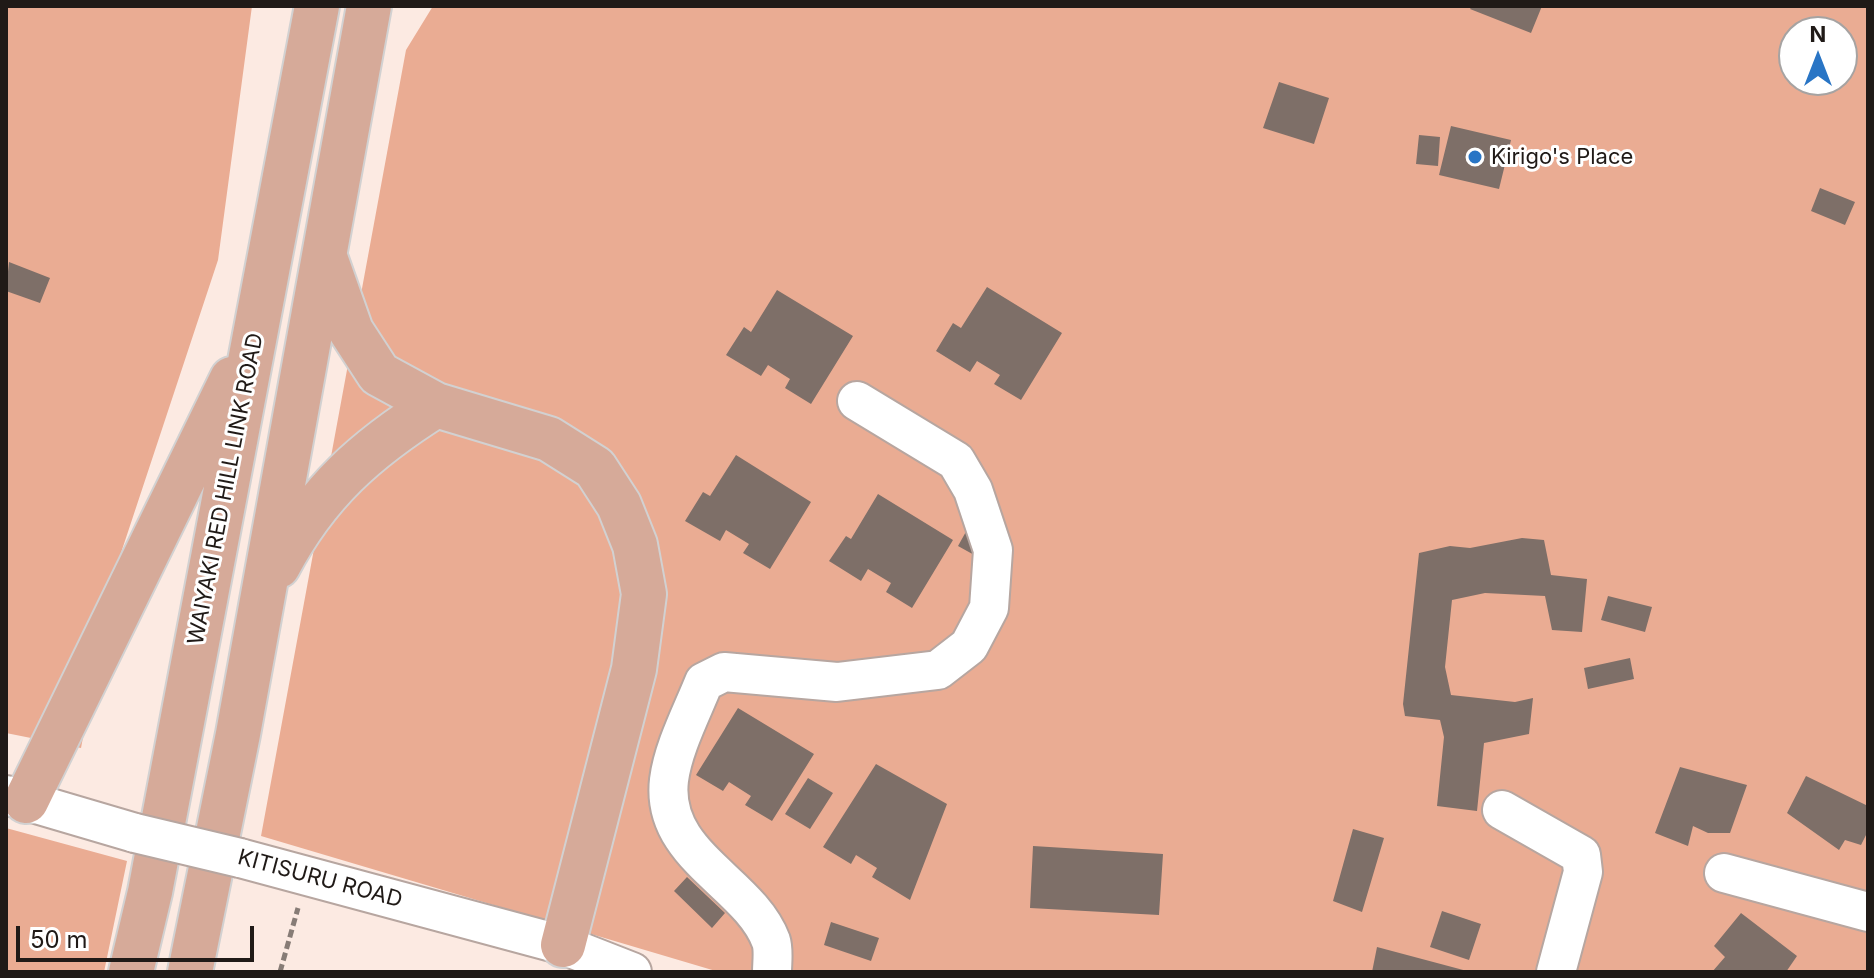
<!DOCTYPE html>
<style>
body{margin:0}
#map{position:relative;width:1874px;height:978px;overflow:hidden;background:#fceae2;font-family:Inter,sans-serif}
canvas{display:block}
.frame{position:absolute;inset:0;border:8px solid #201a17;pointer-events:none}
.north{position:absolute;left:1778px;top:16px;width:80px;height:80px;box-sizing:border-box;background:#fff;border:2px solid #a6a3a2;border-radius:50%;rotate:0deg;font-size:22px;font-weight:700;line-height:32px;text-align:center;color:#201a17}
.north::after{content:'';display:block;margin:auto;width:28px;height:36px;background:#2975c5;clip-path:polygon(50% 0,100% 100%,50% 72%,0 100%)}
.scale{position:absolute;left:16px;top:926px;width:238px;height:36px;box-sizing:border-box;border:4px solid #201a17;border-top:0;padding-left:10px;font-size:24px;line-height:28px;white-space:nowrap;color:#201a17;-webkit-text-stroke:6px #fff;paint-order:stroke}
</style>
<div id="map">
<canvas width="1874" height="978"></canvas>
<div class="frame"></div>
<div class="north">N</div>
<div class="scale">50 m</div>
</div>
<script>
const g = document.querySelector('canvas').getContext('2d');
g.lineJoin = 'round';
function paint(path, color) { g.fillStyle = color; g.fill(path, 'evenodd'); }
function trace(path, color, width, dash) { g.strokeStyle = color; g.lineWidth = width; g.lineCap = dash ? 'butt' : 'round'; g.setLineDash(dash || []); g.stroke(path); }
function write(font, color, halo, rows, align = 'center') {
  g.font = font + ' Inter,sans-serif'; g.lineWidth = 6; g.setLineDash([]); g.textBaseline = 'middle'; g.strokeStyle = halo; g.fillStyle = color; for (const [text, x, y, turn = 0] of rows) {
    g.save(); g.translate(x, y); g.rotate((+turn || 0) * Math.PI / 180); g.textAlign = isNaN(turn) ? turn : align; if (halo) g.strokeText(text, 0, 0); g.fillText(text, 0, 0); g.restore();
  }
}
paint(new Path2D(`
 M6 6H252L218 260 115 571 81 748 6 733Z
 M433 6H1868V972H719L261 836 406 50ZM1794 32H1842V80H1794Z
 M6 828 127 861 104 972H6Z`), '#eaac93');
paint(new Path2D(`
 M1472 6H1542L1531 33 1470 9Z
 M1279 82 1329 98 1314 144 1263 128Z
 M1451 126 1511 140 1499 189 1439 175Z
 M1419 135 1440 137 1438 166 1416 164Z
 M1820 188 1855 202 1845 225 1811 211Z
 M9 262 50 278 40 303 6 291Z
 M987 287 1062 333 1021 400 994 384 1000 375 977 361 970 372 936 351 953 323 961 328Z
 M777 290 853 336 811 404 785 388 790 379 768 365 761 376 726 355 744 327 751 332Z
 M736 455 811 502 770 569 743 553 749 544 726 530 720 541 685 521 703 492 710 496Z
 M878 494 953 540 912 608 886 592 891 583 868 569 861 581 829 561 846 536 851 539Z
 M968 528 985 561 958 546Z
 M1522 538 1544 540 1551 575 1587 579 1582 632 1552 630 1545 596 1485 593 1452 600 1445 667 1451 695 1515 702 1533 698 1529 734 1484 743 1477 811 1437 806 1444 737 1440 720 1405 716 1403 704 1419 553 1450 546 1470 548Z
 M1608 596 1652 607 1645 632 1601 620Z
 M1630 658 1634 679 1588 689 1584 668Z
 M738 708 814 754 772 821 745 805 751 796 729 782 723 791 696 775Z
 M876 764 947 804 910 900 872 877 877 868 856 855 851 864 823 847Z
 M1680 767 1747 785 1730 833H1708L1693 826 1688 846 1655 833Z
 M1806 776 1868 806V831L1861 845 1845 840 1839 850 1787 813Z
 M808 778 833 793 810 829 785 814Z
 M1353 829 1384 838 1362 912 1333 901Z
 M1033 846 1163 854 1159 915 1030 908Z
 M687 877 725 913 712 928 674 891Z
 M1442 911 1481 924 1469 960 1430 947Z
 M1741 913 1797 956 1786 972H1712L1725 957 1714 946Z
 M831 922 879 938 871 961 824 945Z
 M1377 947 1467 971V972H1372Z`), '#7e6f68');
const minor = new Path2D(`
 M6 795 135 833
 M1502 810 1581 855 1583 872 1556 972
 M240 858 563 945 632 972
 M1724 873 1868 912
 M772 972C772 963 774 950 771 941 749 882 660 856 669 780 673 748 692 712 704 682L724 672 837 682 938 670 969 646 989 608 993 550 973 490 956 461 857 401`);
const major = new Path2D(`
 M326 260 351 331 379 374 436 405 549 439 595 468 619 505 635 545 644 594 634 669 563 945
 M278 566C317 492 366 449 436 405
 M26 801 232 379
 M131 972 150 892 317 6
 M190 972 238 734 369 6`);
trace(minor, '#b7a6a0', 42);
trace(major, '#d2d1d1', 48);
trace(new Path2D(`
 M280 972 298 908`), '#877c76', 5, [8, 4]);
trace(minor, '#fff', 38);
trace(major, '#d6aa99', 44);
const minorBridge = new Path2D(`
 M135 833 240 858`);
trace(minorBridge, '#b7a6a0', 42, []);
trace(minorBridge, '#fff', 38);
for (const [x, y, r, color] of [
 [1475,157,8,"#2975c5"]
]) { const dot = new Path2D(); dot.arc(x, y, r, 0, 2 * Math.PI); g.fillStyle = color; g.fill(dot); trace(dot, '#fff', 3); }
write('22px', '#201a17', '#fff', [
 ["Kirigo's Place",1491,157]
], 'left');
write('22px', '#201a17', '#fff', [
 ["WAIYAKI RED HILL LINK ROAD",226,489,-79],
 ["KITISURU ROAD",320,879,15]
]);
</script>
